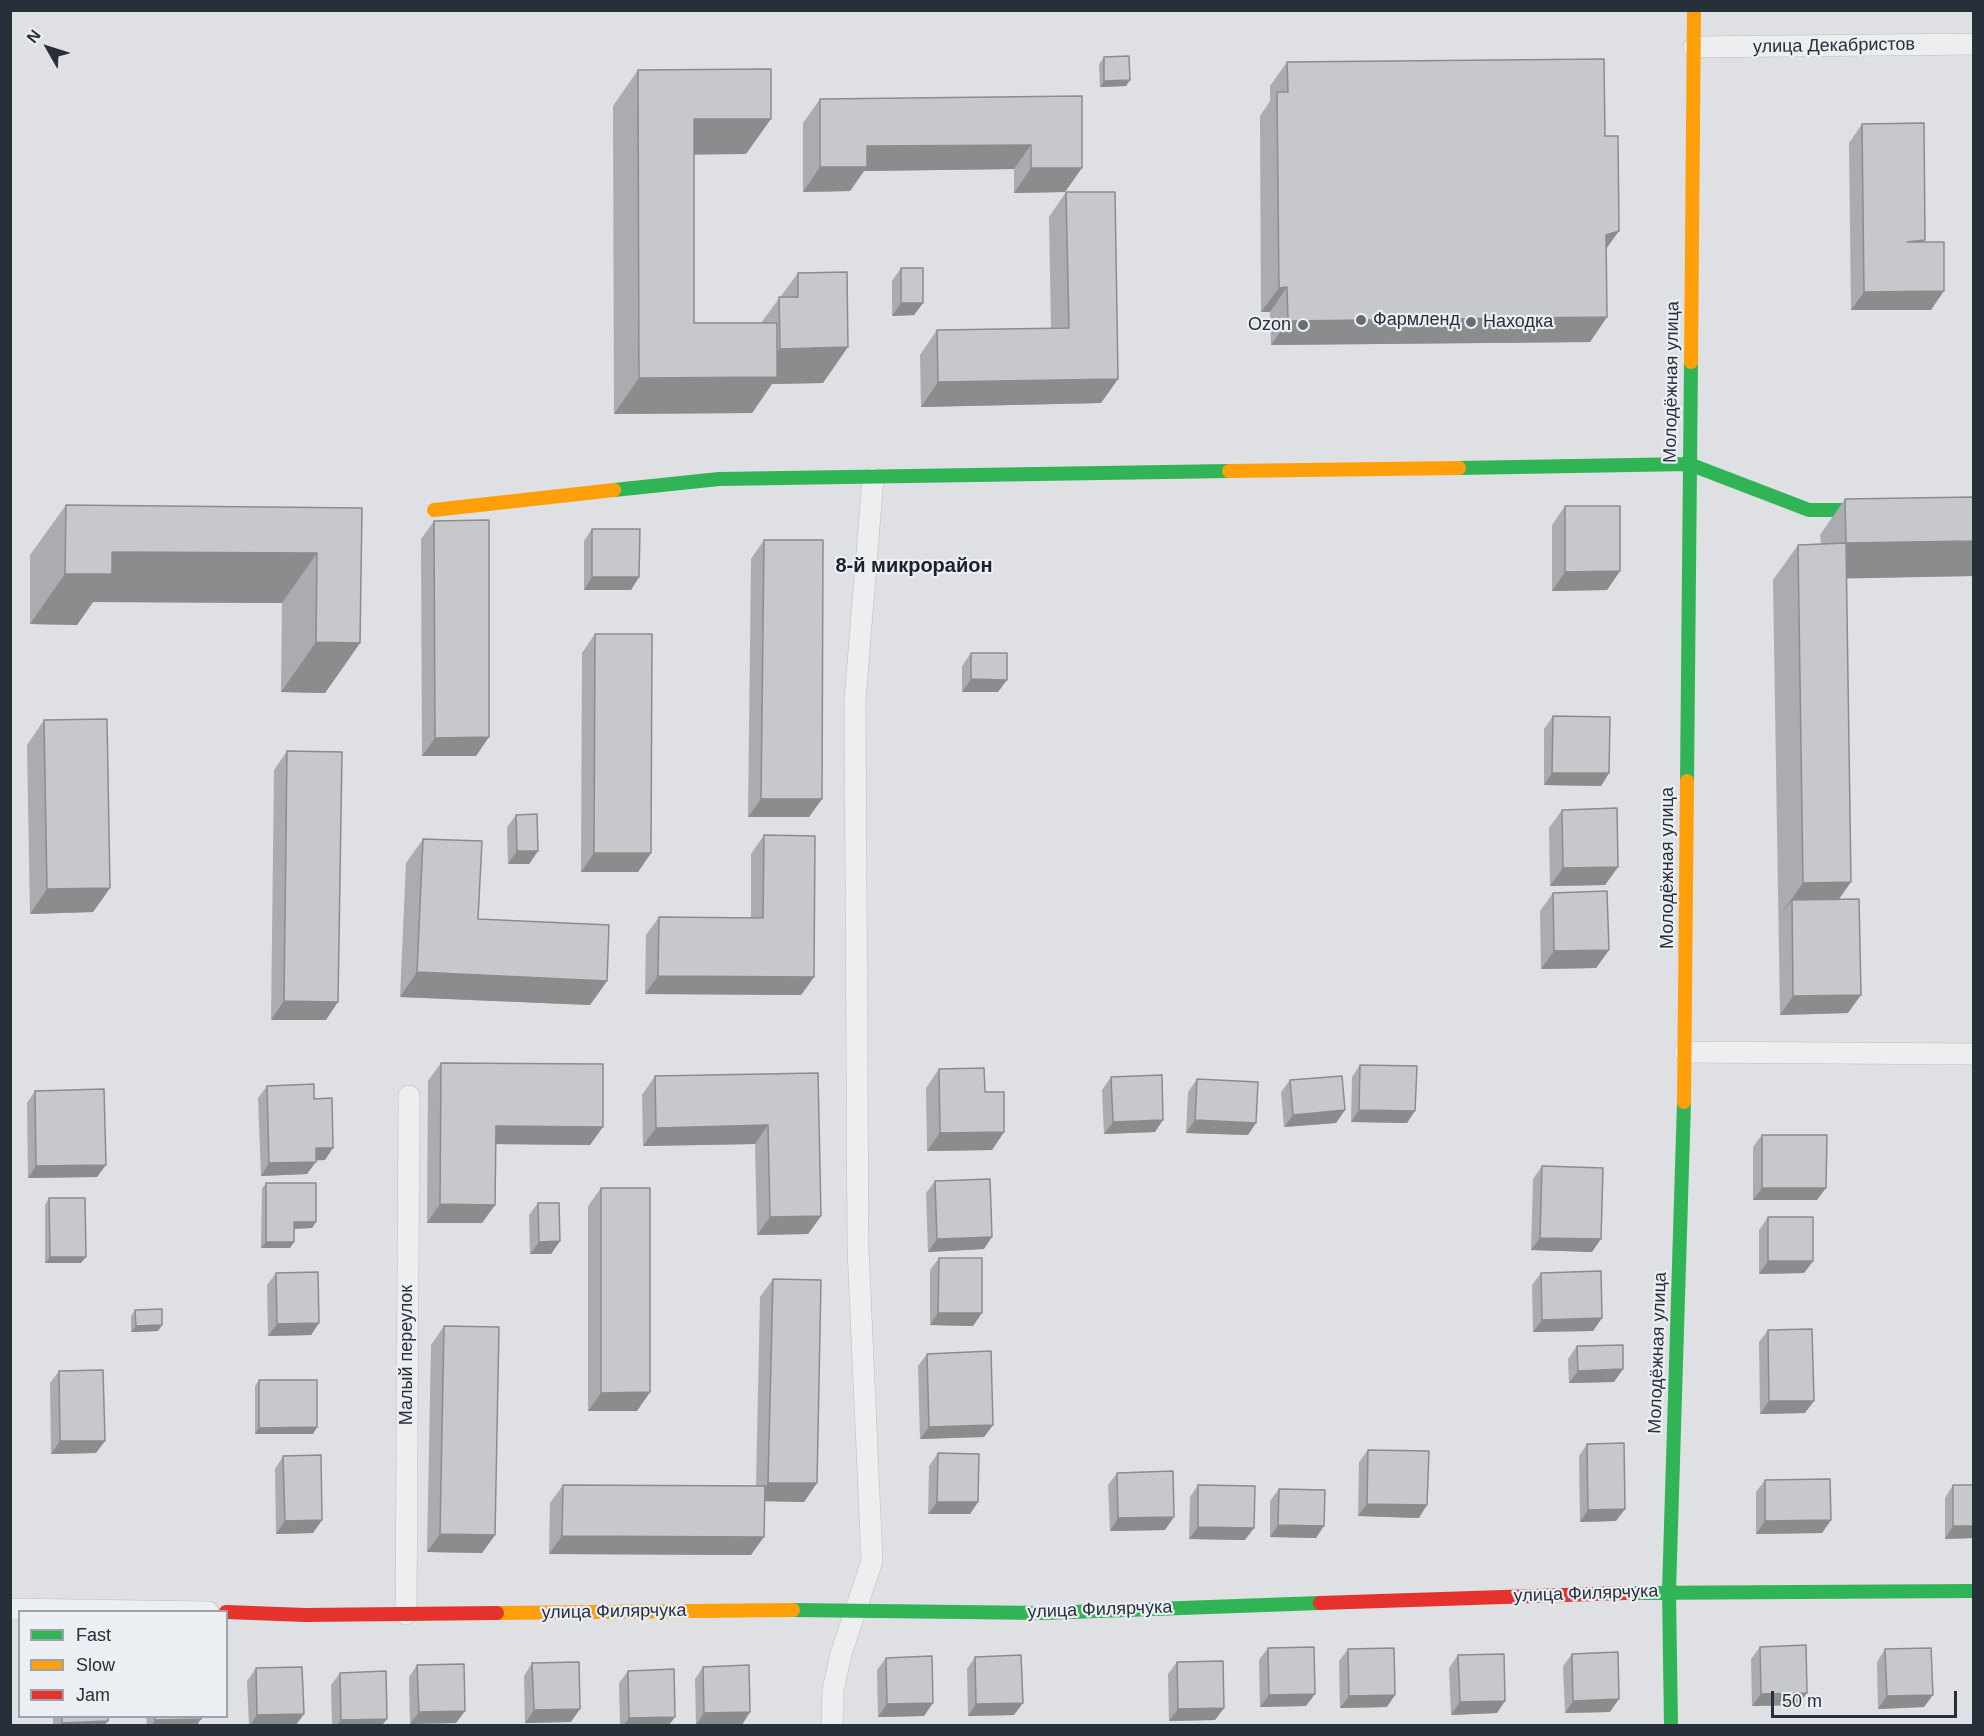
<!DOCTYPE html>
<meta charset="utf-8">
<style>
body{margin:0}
#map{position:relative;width:1984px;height:1736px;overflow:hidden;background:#dee0e3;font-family:Helvetica,sans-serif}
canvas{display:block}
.frame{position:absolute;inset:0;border:12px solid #272f3a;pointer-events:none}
.legend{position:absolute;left:18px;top:1610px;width:210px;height:108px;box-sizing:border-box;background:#ebeff3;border:2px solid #9da2a9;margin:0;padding:8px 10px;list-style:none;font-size:18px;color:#272f3a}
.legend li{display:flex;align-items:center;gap:12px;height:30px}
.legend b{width:30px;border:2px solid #9da2a9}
.north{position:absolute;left:18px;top:18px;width:60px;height:60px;-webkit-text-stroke:4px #ebeff3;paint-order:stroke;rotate:309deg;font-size:16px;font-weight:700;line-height:24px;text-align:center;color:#272f3a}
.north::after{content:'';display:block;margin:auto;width:21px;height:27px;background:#272f3a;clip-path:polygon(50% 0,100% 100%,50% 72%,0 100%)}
.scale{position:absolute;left:1771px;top:1691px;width:186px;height:27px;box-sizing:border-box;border:3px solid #272f3a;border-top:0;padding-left:8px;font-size:18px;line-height:21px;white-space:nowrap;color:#272f3a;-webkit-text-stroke:4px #ebeff3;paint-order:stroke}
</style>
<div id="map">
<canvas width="1984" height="1736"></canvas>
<div class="frame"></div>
<ul class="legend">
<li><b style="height:8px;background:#30b455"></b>Fast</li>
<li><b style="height:8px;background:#ff9f0a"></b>Slow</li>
<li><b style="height:8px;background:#e5322d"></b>Jam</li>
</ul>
<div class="north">N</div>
<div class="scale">50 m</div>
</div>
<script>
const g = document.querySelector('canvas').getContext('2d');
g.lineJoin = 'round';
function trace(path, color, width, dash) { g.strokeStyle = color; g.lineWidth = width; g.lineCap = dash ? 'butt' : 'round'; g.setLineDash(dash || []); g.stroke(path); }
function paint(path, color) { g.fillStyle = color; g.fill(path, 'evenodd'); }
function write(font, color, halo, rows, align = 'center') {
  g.font = font + ' Helvetica,sans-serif'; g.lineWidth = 4.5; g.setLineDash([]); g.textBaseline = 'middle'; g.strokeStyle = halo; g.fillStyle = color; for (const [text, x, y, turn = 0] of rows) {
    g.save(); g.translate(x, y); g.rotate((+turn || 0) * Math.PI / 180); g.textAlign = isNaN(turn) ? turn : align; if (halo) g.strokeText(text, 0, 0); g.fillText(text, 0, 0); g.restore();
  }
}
const street = new Path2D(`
 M1694 47 1974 44
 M1685 1052 1974 1054
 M10 1609 208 1612
 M406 1614 409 1096
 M832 1726 833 1690 841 1654 872 1561 858 1248 855 700 873 478`);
trace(street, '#bcbec1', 22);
trace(street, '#edeef0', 21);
trace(new Path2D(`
 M1459 468 1689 464 1809 510H1875
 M614 490 719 479 1229 471
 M1687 781 1691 362
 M1625 1593 1974 1591
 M793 1610 1043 1613 1320 1603
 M1671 1726 1669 1591 1684 1102`), '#30b455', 14);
trace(new Path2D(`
 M1691 362 1694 10
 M1229 471 1459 468
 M434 510 614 490
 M1684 1102 1687 781
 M497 1613 793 1610`), '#ff9f0a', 14);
trace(new Path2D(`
 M1320 1603 1625 1593
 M226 1612 305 1615 497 1613`), '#e5322d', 14);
paint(new Path2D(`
 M1104 57 1130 80 1126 86 1100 87 1099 64Z
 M1287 62 1606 249 1607 317 1590 342 1271 345 1270 312H1261L1260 116 1270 101V86Z
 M638 70 746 154H694V323H761L798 273 823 383 772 384 752 413 614 414 613 106Z
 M1082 96 1065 192 1014 193V169L864 171 850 191 803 192V123L820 99Z
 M1862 124 1924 242 1931 310H1851L1849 143Z
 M1066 192 1118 379 1101 403 921 407 920 355 937 330 1051 328 1049 217Z
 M901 268 923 303 914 315 892 316V281Z
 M1974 497V576L1846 578 1839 899 1848 1013 1780 1015 1773 580 1798 545 1821 544 1820 535 1845 499Z
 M66 505 362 508 360 643 325 693 281 692 282 603 93 602 77 625 30 624V555Z
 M1565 506 1620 571 1607 590 1552 591V525Z
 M434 521 476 756H422L421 539Z
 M592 529 639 577 631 590H584V541Z
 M764 540 822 799 809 817H748L751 559Z
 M595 634 651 853 638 872H581L582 653Z
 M971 653 998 692H962V666Z
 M1553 716 1609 773 1601 786 1544 785V729Z
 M44 720 110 888 93 912 30 914 27 745Z
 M287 751 326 1020H271L274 770Z
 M1562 810 1618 867 1605 885 1550 886 1549 828Z
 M516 815 538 851 529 864H508L507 827Z
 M764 835 814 977 801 995 645 994 646 935 659 917 751 918V854Z
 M423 839 478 919 607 981 590 1005 400 997 406 863Z
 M1553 893 1609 950 1596 968 1541 969 1540 911Z
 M441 1063 590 1145 496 1144 495 1205 482 1223H427L428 1081Z
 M1360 1065 1407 1123 1351 1122 1352 1077Z
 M939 1069 985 1092 1004 1132 992 1150 927 1151 926 1088Z
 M818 1073 821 1216 808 1234 757 1235 755 1144 643 1146 642 1095 655 1076Z
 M1111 1077 1155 1132 1104 1134 1102 1090Z
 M1197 1079 1248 1135 1186 1133 1188 1092Z
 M1290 1080 1345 1110 1336 1123 1284 1127 1281 1092Z
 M267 1086 314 1099 325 1160H316L307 1174 261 1176 258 1098Z
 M35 1091 97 1177 28 1178 27 1103Z
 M1762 1135 1817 1200H1753V1147Z
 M1542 1166 1592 1252 1531 1250 1533 1179Z
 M935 1181 984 1249 928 1252 926 1193Z
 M266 1183 316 1222 312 1228 294 1229V1242L290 1248H261L262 1189Z
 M601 1188 650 1392 637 1411H588V1206Z
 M49 1198 81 1263H45V1205Z
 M538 1203 560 1241 551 1254H530L529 1215Z
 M1768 1217 1813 1261 1804 1273 1759 1274V1230Z
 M939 1258 973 1326 930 1325V1270Z
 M276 1273 319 1323 311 1335 268 1336 267 1285Z
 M1541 1273 1602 1318 1593 1331 1533 1332 1532 1285Z
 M773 1279 817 1483 804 1502 765 1501 751 1555 549 1554 550 1503 563 1485 756 1486 760 1297Z
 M135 1310 162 1325 158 1331 131 1332V1316Z
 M444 1326 495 1535 482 1553 427 1552 431 1345Z
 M1768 1330 1805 1413 1760 1414 1759 1342Z
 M1577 1346 1623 1369 1614 1382 1569 1383 1568 1359Z
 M927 1354 993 1425 984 1437 920 1439 918 1366Z
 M59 1371 96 1453 51 1454 50 1383Z
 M259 1380 317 1427 313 1434H255V1386Z
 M1587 1444 1616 1521 1580 1522 1579 1456Z
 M1368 1450 1419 1518 1358 1516 1359 1462Z
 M938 1453 978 1502 970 1514H928L929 1466Z
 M283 1456 322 1520 313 1533 276 1534 275 1469Z
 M1117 1473 1165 1530 1110 1531 1108 1485Z
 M1765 1480 1831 1520 1822 1533 1756 1534V1492Z
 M1198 1485 1245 1540 1189 1539 1190 1497Z
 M1953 1485H1974V1538L1945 1539V1498Z
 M1279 1489 1316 1538 1270 1537V1501Z
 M1760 1647 1798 1705 1752 1706 1751 1659Z
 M1268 1648 1306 1706 1260 1707 1259 1660Z
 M1348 1649 1387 1707 1340 1708 1339 1661Z
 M1885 1649 1924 1707 1878 1709 1877 1662Z
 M1572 1654 1610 1712 1565 1713 1563 1666Z
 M1458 1655 1497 1713 1451 1715 1449 1668Z
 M975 1657 1014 1715 968 1716 967 1669Z
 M886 1658 924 1716 878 1717 877 1670Z
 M1177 1662 1224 1708 1215 1720 1169 1721 1168 1674Z
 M532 1663 571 1722 525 1723 524 1676Z
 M417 1665 456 1723 410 1724 409 1677Z
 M703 1667 742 1725H696L695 1679Z
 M256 1668 296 1725H249L247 1681Z
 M628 1671 669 1725H620L619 1683Z
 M340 1673 387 1719 382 1725H332L331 1685Z
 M53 1716H108L105 1725H53Z
 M146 1716H201L197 1725H147Z`), '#aaacaf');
paint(new Path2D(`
 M1130 80 1126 86 1100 87 1104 81Z
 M694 119H771L746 154 669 155Z
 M1031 145 1014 169 864 171 850 191 803 192 820 167 867 146Z
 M1031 168H1082L1065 192 1014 193Z
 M1619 231 1601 256 1606 235Z
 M1287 287 1270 312H1261L1279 288Z
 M1944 291 1931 310H1851L1864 292Z
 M901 303H923L914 315 892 316Z
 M1607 317 1590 342 1271 345 1288 321Z
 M848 347 823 383 772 384 752 413 614 414 639 378 760 377 780 349Z
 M1118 379 1101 403 921 407 938 382Z
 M1974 541V576L1821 579 1846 543Z
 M112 552 317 553 282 603 93 602 77 625 30 624 65 574Z
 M1620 571 1607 590 1552 591 1565 572Z
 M592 577H639L631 590H584Z
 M316 642 360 643 325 693 281 692Z
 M971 679 1007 680 998 692H962Z
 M489 737 476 756H422L435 738Z
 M1552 773H1609L1601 786 1544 785Z
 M761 799H822L809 817H748Z
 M517 851H538L529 864H508Z
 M594 853H651L638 872H581Z
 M1618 867 1605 885 1550 886 1563 868Z
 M1851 882 1826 918 1792 900 1778 918 1803 883Z
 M110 888 93 912 30 914 47 889Z
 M1609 950 1596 968 1541 969 1554 951Z
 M417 972 607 981 590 1005 400 997Z
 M658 976 814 977 801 995 645 994Z
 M1861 995 1848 1013 1780 1015 1793 996Z
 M284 1001 338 1002 326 1020H271Z
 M1345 1110 1336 1123 1284 1127 1293 1115Z
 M1359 1110 1415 1111 1407 1123 1351 1122Z
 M1163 1120 1155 1132 1104 1134 1113 1122Z
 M1195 1120 1256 1123 1248 1135 1186 1133Z
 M768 1125 755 1144 643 1146 656 1128Z
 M496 1126 603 1127 590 1145 483 1144Z
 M1004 1132 992 1150 927 1151 940 1133Z
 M316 1148H333L325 1160 307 1161Z
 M316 1162 307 1174 261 1176 269 1163Z
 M106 1165 97 1177 28 1178 36 1166Z
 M1762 1188H1826L1817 1200H1753Z
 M440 1204 495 1205 482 1223H427Z
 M821 1216 808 1234 757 1235 770 1217Z
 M294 1222H316L312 1228 290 1229Z
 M992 1237 984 1249 928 1252 937 1239Z
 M1540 1238 1601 1239 1592 1252 1531 1250Z
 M560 1241 551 1254H530L539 1242Z
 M266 1242H294L290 1248H261Z
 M50 1257H86L81 1263H45Z
 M1768 1261H1813L1804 1273 1759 1274Z
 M938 1313H982L973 1326 930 1325Z
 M1602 1318 1593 1331 1533 1332 1542 1320Z
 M319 1323 311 1335 268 1336 277 1324Z
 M162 1325 158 1331 131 1332 136 1326Z
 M1623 1369 1614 1382 1569 1383 1578 1371Z
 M650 1392 637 1411H588L601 1393Z
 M1769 1401H1814L1805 1413 1760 1414Z
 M993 1425 984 1437 920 1439 929 1427Z
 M317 1427 313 1434H255L259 1428Z
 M60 1441H105L96 1453 51 1454Z
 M768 1483H817L804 1502 756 1501Z
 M937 1502H978L970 1514H928Z
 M1367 1504 1427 1505 1419 1518 1358 1516Z
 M1625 1509 1616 1521 1580 1522 1588 1510Z
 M1174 1517 1165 1530 1110 1531 1118 1518Z
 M322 1520 313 1533 276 1534 285 1521Z
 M1831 1520 1822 1533 1756 1534 1765 1521Z
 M1278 1525 1324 1526 1316 1538 1270 1537Z
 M1953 1526H1974V1538L1945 1539Z
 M1198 1527 1254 1528 1245 1540 1189 1539Z
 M440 1534 495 1535 482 1553 427 1552Z
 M562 1536 764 1537 751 1555 549 1554Z
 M1807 1693 1798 1705 1752 1706 1761 1694Z
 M1315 1694 1306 1706 1260 1707 1269 1695Z
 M1395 1695 1387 1707 1340 1708 1349 1696Z
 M1933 1695 1924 1707 1878 1709 1887 1696Z
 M1619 1699 1610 1712 1565 1713 1573 1701Z
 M1505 1701 1497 1713 1451 1715 1460 1702Z
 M933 1703 924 1716 878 1717 887 1704Z
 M1023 1703 1014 1715 968 1716 976 1704Z
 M1224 1708 1215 1720 1169 1721 1178 1709Z
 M580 1709 571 1722 525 1723 534 1710Z
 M465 1711 456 1723 410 1724 419 1712Z
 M750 1712 742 1725H696L704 1713Z
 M304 1714 296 1725H250L257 1715Z
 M675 1717 669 1725H624L629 1718Z
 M201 1719 197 1725H152L155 1720Z
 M387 1719 382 1725H337L341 1720Z
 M108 1721 105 1725H60L62 1723Z`), '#8b8c8e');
const building = new Path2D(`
 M1129 56 1130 80 1104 81V57Z
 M1604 59 1605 136H1618L1619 231 1606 235 1607 317 1288 321 1287 287 1279 288 1277 92H1288L1287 62Z
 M771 69V119H694V323H777V377L639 378 638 70Z
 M1082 96V168H1031V145L867 146V167H820V99Z
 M1924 123 1925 240 1907 242H1944V291L1864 292 1862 124Z
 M1066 192H1115L1118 379 938 382 937 330 1069 328Z
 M901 268H923V303H901Z
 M847 272 848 347 780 349 779 297H798V273Z
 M1974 497V541L1846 543 1845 499Z
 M66 505 362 508 360 643 316 642 317 553 112 552V574H65Z
 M1565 506H1620V571L1565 572Z
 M489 520V737L435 738 434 521Z
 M592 529H640L639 577H592Z
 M764 540H823L822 799H761Z
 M1846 543 1851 882 1803 883 1798 545Z
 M595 634H652L651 853H594Z
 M971 653H1007V680L971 679Z
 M1553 716 1610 717 1609 773H1552Z
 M107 719 110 888 47 889 44 720Z
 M287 751 342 752 338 1002 284 1001Z
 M1617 808 1618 867 1563 868 1562 810Z
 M537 814 538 851H517L516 815Z
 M764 835 815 836 814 977 658 976 659 917 763 918Z
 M423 839 482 841 478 919 609 925 607 981 417 972Z
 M1607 891 1609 950 1554 951 1553 893Z
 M1859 899 1861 995 1793 996 1792 900Z
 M441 1063 603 1064V1127L496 1126 495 1205 440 1204Z
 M1360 1065 1417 1066 1415 1111 1359 1110Z
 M984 1068 985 1092H1004V1132L940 1133 939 1069Z
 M818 1073 821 1216 770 1217 768 1125 656 1128 655 1076Z
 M1162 1075 1163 1120 1113 1122 1111 1077Z
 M1342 1076 1345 1110 1293 1115 1290 1080Z
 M1197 1079 1258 1082 1256 1123 1195 1120Z
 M314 1084V1099L332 1098 333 1148H316V1162L269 1163 267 1086Z
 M104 1089 106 1165 36 1166 35 1091Z
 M1762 1135H1827L1826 1188H1762Z
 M1542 1166 1603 1168 1601 1239 1540 1238Z
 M990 1179 992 1237 937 1239 935 1181Z
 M266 1183H316V1222H294V1242H266Z
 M601 1188H650V1392L601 1393Z
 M49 1198H85L86 1257H50Z
 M538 1203H559L560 1241 539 1242Z
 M1768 1217H1813V1261H1768Z
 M939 1258H982V1313H938Z
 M1601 1271 1602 1318 1542 1320 1541 1273Z
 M318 1272 319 1323 277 1324 276 1273Z
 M773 1279 821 1280 817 1483H768Z
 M162 1309V1325L136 1326 135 1310Z
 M444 1326 499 1327 495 1535 440 1534Z
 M1812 1329 1814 1401H1769L1768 1330Z
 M1623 1345V1369L1578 1371 1577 1346Z
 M991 1351 993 1425 929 1427 927 1354Z
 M103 1370 105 1441H60L59 1371Z
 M259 1380H317V1427L259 1428Z
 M1624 1443 1625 1509 1588 1510 1587 1444Z
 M1368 1450 1429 1451 1427 1505 1367 1504Z
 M938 1453 979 1454 978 1502H937Z
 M321 1455 322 1520 285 1521 283 1456Z
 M1173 1471 1174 1517 1118 1518 1117 1473Z
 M1830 1479 1831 1520 1765 1521V1480Z
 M563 1485 765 1486 764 1537 562 1536Z
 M1198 1485 1255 1486 1254 1528 1198 1527Z
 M1953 1485H1974V1526H1953Z
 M1279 1489 1325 1490 1324 1526 1278 1525Z
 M1806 1645 1807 1693 1761 1694 1760 1647Z
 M1314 1647 1315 1694 1269 1695 1268 1648Z
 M1394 1648 1395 1695 1349 1696 1348 1649Z
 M1931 1648 1933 1695 1887 1696 1885 1649Z
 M1618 1652 1619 1699 1573 1701 1572 1654Z
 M1504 1654 1505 1701 1460 1702 1458 1655Z
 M1021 1655 1023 1703 976 1704 975 1657Z
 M932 1656 933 1703 887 1704 886 1658Z
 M1223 1661 1224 1708 1178 1709 1177 1662Z
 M579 1662 580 1709 534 1710 532 1663Z
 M464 1664 465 1711 419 1712 417 1665Z
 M749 1665 750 1712 704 1713 703 1667Z
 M302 1667 304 1714 257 1715 256 1668Z
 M674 1669 675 1717 629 1718 628 1671Z
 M386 1671 387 1719 341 1720 340 1673Z
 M62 1716H108V1721L62 1723Z
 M155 1716H201V1719L155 1720Z`);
paint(building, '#c6c8cb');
trace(building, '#8b8c8e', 1.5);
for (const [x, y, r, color] of [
 [1361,320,6,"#676d75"],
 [1471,322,6,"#676d75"],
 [1303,325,6,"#676d75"]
]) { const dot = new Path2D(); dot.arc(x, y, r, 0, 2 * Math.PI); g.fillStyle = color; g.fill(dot); trace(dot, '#ebeff3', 2); }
write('18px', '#272f3a', '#ebeff3', [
 ["улица Декабристов",1834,46,-1],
 ["Молодёжная улица",1672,382,-89],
 ["Молодёжная улица",1668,868,-90],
 ["Молодёжная улица",1658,1353,-88],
 ["Малый переулок",407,1355,-90],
 ["улица Филярчука",1586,1594,-2],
 ["улица Филярчука",1100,1610,-2],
 ["улица Филярчука",614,1612,-1]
]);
write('18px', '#272f3a', '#ebeff3', [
 ["Фармленд",1373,320],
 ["Находка",1483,322],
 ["Ozon",1291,325,"right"]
], 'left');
write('bold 20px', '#19212b', '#ebeff3', [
 ["8-й микрорайон",914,566]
]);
</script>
